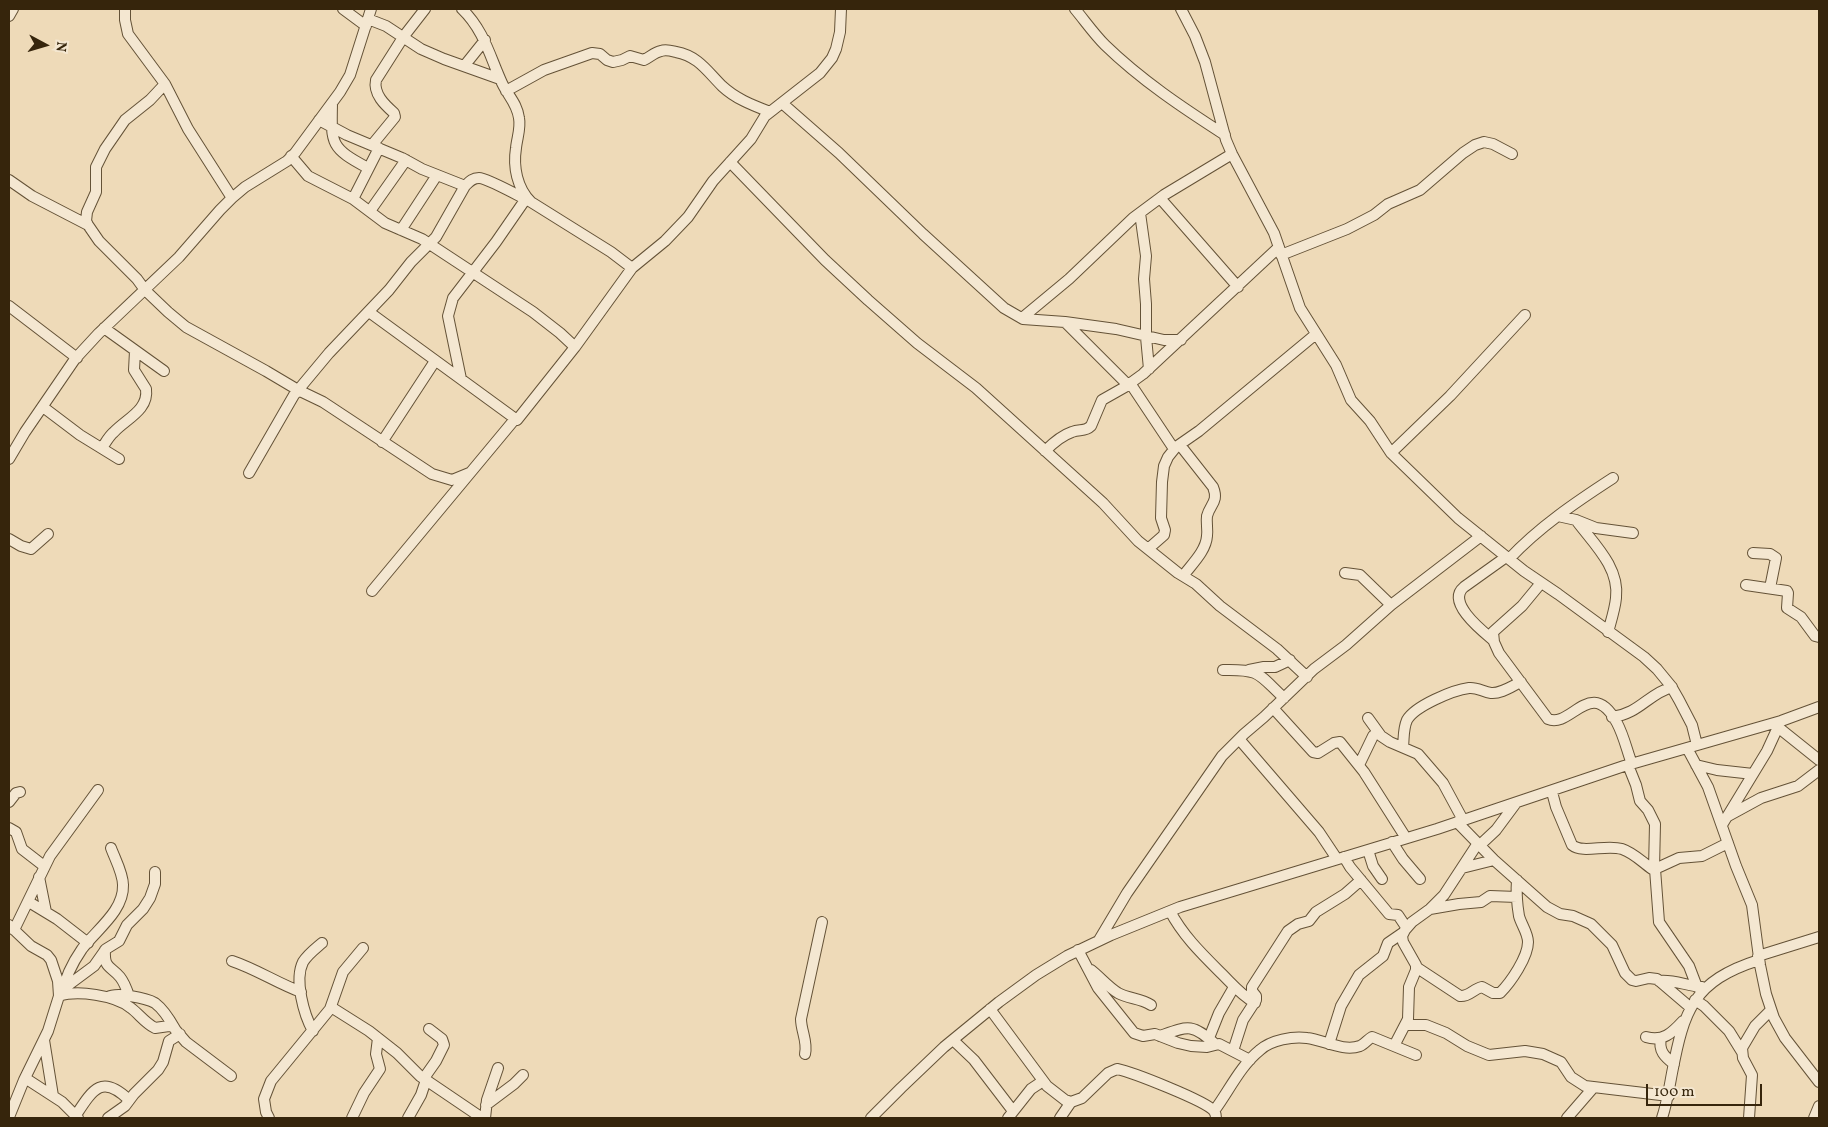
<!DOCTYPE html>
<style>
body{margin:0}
#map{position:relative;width:1828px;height:1127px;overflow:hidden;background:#eedab8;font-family:Vollkorn,serif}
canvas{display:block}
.frame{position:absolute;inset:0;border:10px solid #36250c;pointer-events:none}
.north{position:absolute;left:20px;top:20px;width:50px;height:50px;-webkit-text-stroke:4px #f4e7d1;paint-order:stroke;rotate:96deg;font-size:14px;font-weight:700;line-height:20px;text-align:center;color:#36250c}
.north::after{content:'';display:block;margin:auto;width:18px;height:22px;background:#36250c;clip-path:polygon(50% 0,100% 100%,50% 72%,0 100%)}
.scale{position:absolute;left:1646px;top:1084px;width:116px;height:22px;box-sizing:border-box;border:2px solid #36250c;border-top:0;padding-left:6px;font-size:15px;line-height:18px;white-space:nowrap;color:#36250c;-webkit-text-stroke:4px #f4e7d1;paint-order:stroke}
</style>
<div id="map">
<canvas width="1828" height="1127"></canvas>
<div class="frame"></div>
<div class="north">N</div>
<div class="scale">100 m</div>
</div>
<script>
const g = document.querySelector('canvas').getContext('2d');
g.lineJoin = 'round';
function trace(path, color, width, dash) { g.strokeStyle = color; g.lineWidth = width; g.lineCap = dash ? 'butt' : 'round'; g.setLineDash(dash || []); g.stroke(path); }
const minor = new Path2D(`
 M125 9V20L128 34 165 84 188 129 232 198
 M343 9 366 26
 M462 9C484 30 490 57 502 83 508 96 517 103 519 118 521 128 517 138 516 148 513 167 517 188 531 202L611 252 632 268
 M1075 9C1085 21 1094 34 1105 45 1141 80 1183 108 1225 135
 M1181 9 1195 36 1205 62 1226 140 1232 154 1274 233 1300 308 1336 365 1351 400 1370 421 1391 453 1458 518 1524 571 1558 594 1644 657 1657 669 1671 686 1679 700 1692 725 1697 745
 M9 16 13 9
 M368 19 386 26 421 49 444 59 500 79
 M465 65 485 40
 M165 84 150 100 125 120 105 149 96 167V192L87 212 86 221 88 225 99 241 137 279 145 290 168 312 186 327 266 371 298 390 323 402 432 474 452 480 469 473
 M506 91 544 70 592 53 600 54 607 60 613 62 622 60 630 56 644 60C650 57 655 52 661 51 666 49 672 51 676 52 698 56 707 71 722 86 736 99 752 105 770 112
 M782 103 839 153 923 234 1004 308 1023 319 1065 322 1116 329 1164 340H1181
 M332 104C331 145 331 148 368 168
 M319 120 347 135 402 158 422 169 465 186
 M372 145 395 117 394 113C385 105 373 94 376 80L404 36 425 9
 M291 156 308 176 353 199 385 223 422 239 533 312 560 333 575 347
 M730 162 825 260 868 300 917 343 976 388 1103 503 1138 541 1178 573 1196 584 1220 606 1277 649 1307 677
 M9 180 32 196 88 225
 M1160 198 1238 287
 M353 199 379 148
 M370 211 406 160
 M1140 213 1146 256 1144 279 1146 304V337L1149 369
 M401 230 437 175
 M1281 255 1347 229 1374 215 1388 204 1420 190 1463 153 1475 145 1484 142 1493 144 1512 154
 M9 306 77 358
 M369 312 517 420 575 347 632 268 665 241 688 217 713 181 751 139 765 116 820 73 832 58 836 49 840 32 841 9
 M1022 318 1069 279 1133 218 1164 195 1232 154
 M1065 322 1128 385
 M104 328 164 371
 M461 379 448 316 453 298 496 242 525 200
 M1130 383 1174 449
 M43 407 80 435 119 459
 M382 442 435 361
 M1180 445 1213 487C1219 502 1210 504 1207 516 1206 523 1208 529 1207 536 1206 551 1192 564 1183 576
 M102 448C106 442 109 436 114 432 126 419 149 410 146 389L134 370 135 351
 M1045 451C1052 444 1063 435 1072 432 1080 429 1085 432 1091 426L1102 400 1125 387 1143 374 1278 248
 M1391 453 1450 396 1525 315
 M9 459 25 432 75 359 99 333 179 257 220 210 232 198 245 187 287 161 295 153 340 92 350 75 371 9
 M249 473 294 395 329 353 389 290 411 262 436 237 465 186C469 182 472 178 479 178 487 178 521 197 531 202
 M1558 516 1576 520 1596 528 1633 533
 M1576 520C1592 542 1620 567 1616 598 1615 609 1611 621 1608 632
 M9 539 21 546 31 549 48 534
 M1148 549 1164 535 1165 530 1161 518 1162 482 1164 466 1168 457 1176 447 1199 431 1316 334
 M1753 553 1770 554 1776 558 1770 588
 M1509 559C1539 527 1576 502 1613 478
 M1345 573 1360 575 1391 605
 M1541 583 1522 606 1493 632 1494 642 1499 653 1548 719C1571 729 1591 675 1617 723 1624 736 1627 751 1632 764
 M1746 585 1787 591 1788 593 1787 608 1801 617 1815 636 1819 637
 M372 591 515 419
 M1493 640C1481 630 1446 602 1464 587L1506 557
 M1223 670C1261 669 1258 674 1284 698
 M1249 670 1264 667H1275L1290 660
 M1273 708 1313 752 1318 753 1334 743 1340 742 1364 772 1406 838
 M1612 717C1639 714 1648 694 1672 687
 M1368 718 1381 736 1390 742 1418 754 1443 783 1463 820
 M1774 724 1819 760
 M1239 739 1319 832 1337 859
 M1403 747C1404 738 1403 729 1407 720 1415 706 1453 690 1469 688 1477 687 1483 692 1491 693 1501 694 1512 686 1521 682
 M1687 748 1708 787 1736 866 1752 905 1760 965 1766 994 1774 1018 1785 1038 1819 1082
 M1359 765 1373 736 1378 732
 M1628 765 1636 785 1640 801 1648 810 1655 824 1654 869
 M1696 765 1717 770 1753 774
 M1552 792 1556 807 1572 845C1583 854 1606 844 1622 849 1634 853 1642 862 1652 869H1655L1679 858 1702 856 1728 843
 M9 802 16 793 20 792
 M1728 816 1761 798 1798 786 1819 770
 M1457 822 1494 860 1547 907 1560 914 1573 916 1591 924 1612 945 1625 973 1632 980 1636 981 1649 978 1657 979 1691 1008
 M1722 825 1767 751 1778 727
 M9 828 16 832 22 849 44 866
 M1392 842 1403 859 1420 879
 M1480 845 1496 830 1516 803
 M1368 850 1373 866 1382 879
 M1344 857 1350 867 1389 914 1398 915 1406 927
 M1462 868 1494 860
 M1655 869 1659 922 1689 966 1697 987
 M39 877 46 912
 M29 902 57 919 88 943
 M1430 909 1459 904 1481 902 1490 896 1517 897
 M1170 911C1183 936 1203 955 1222 974 1233 985 1241 995 1255 1003
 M9 925 31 946 47 955 51 960 58 981 59 996 48 1031 24 1080 9 1117
 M14 930 50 856 98 790
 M1099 940 1127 893 1222 756 1244 734 1264 717 1314 669 1346 645 1391 605 1481 536
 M105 950C104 969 110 965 120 977 124 982 127 990 129 996
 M1078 950 1098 988 1134 1033 1143 1036 1155 1034 1178 1043 1191 1046 1207 1047 1219 1044 1250 1060
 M1758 956 1819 937
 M232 961C256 969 277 983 301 992
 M1416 967 1460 996C1469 997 1473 989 1482 987L1493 993H1500C1511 982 1528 957 1528 942 1528 933 1521 924 1519 916 1517 904 1516 892 1517 880
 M1091 970C1100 977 1108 987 1118 993 1129 999 1141 998 1151 1005
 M1659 981C1673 979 1687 986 1702 987
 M63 989 94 966 106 949 119 941 127 925 143 909 150 898 155 884V872
 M62 994C65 978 73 962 82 949 96 930 124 911 123 885 123 873 115 859 111 848
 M59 996C77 990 115 995 131 1008 139 1014 145 1023 155 1028L169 1026 173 1027 186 1042 231 1076
 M108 997C117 992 146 998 155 1003 163 1009 170 1020 175 1029
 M1695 1000 1704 1006 1729 1031 1742 1052
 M331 1007 369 1031 397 1053 420 1076 482 1118
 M990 1009 1047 1086 1065 1100 1071 1102 1082 1098 1108 1073 1117 1069C1132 1072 1206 1101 1214 1111 1216 1114 1216 1115 1216 1118
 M1405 1025H1426L1446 1033 1467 1046 1489 1055 1525 1051 1543 1054 1561 1062 1571 1077 1585 1086 1669 1096
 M313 1031C304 1015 294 980 303 962 308 954 315 949 322 943
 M1160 1036C1188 1026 1192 1023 1215 1044
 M1646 1037C1663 1042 1672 1033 1683 1021
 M1209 1038 1219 1013 1234 987
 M1661 1038C1658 1051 1665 1057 1674 1064
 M44 1040 53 1096
 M953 1040 974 1060 1013 1111
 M1329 1044 1341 1006 1359 975 1383 956 1388 943 1404 932
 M1394 1046 1408 1019 1409 987 1416 970V965L1403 942 1402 936 1405 930 1412 922 1430 909 1444 895 1478 843
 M1233 1051 1243 1020 1256 1000V996L1252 991V987L1288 931 1298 924 1309 921 1316 912 1345 894 1361 880
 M805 1054C808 1042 801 1031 801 1019L822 922
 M25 1078 62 1102 78 1118
 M424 1078 436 1061 444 1045 442 1039 429 1029
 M486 1105 514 1084 523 1075
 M1214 1111C1229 1091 1240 1066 1260 1050 1271 1040 1293 1036 1307 1038 1324 1040 1343 1052 1360 1046 1365 1044 1368 1039 1372 1037L1416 1055
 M76 1115C93 1089 102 1074 129 1100
 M108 1118 125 1106 134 1094 158 1070 163 1062 169 1041 180 1034
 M269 1118 266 1112 264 1099 271 1081 330 1009 343 972 363 948
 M352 1118 364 1093 380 1069 376 1054 378 1038
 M408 1118 421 1095 426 1080
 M485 1118 487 1100 498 1068
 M871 1118 901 1088 944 1047 999 1002 1036 975 1067 956 1111 935 1180 907 1437 829 1624 766 1781 721 1819 707
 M1008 1118 1031 1089 1043 1081
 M1060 1118 1071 1102
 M1567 1118 1593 1088
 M1662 1118C1667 1103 1669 1089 1672 1073 1684 1010 1693 981 1759 960
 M1749 1118 1752 1075 1743 1058 1742 1048 1755 1026 1771 1010
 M1814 1118 1819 1106`);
trace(minor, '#645237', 12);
trace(minor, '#f4e7d1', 10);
</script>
